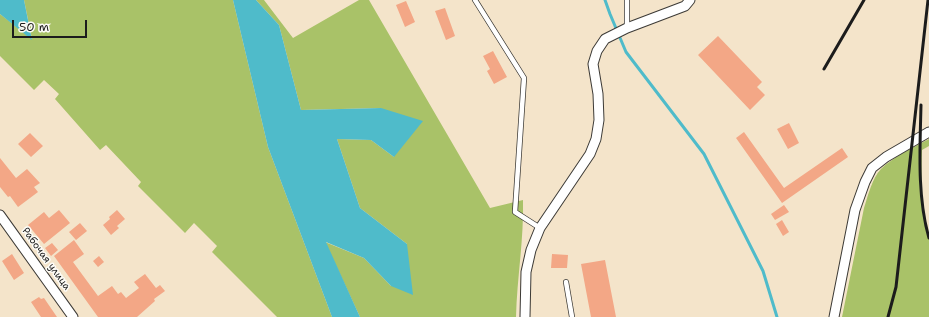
<!DOCTYPE html>
<meta charset="utf-8">
<style>
body{margin:0}
#map{position:relative;width:929px;height:317px;overflow:hidden;background:#f4e4ca;font-family:"Shantell Sans",sans-serif}
canvas{display:block}
.scale{position:absolute;left:12px;top:20px;width:75px;height:18px;box-sizing:border-box;border:2px solid #1c1c1c;border-top:0;padding-left:5px;font-size:12px;line-height:14px;white-space:nowrap;color:#1c1c1c;-webkit-text-stroke:3px #fdfcf7;paint-order:stroke}
</style>
<div id="map">
<canvas width="929" height="317"></canvas>
<div class="scale">50 m</div>
</div>
<script>
const g = document.querySelector('canvas').getContext('2d');
g.lineJoin = 'round';
function paint(path, color) { g.fillStyle = color; g.fill(path, 'evenodd'); }
function trace(path, color, width, dash) { g.strokeStyle = color; g.lineWidth = width; g.lineCap = dash ? 'butt' : 'round'; g.setLineDash(dash || []); g.stroke(path); }
function write(font, color, halo, rows, align = 'center') {
  g.font = font + ' "Shantell Sans",sans-serif'; g.lineWidth = 3; g.setLineDash([]); g.textBaseline = 'middle'; g.strokeStyle = halo; g.fillStyle = color; for (const [text, x, y, turn = 0] of rows) {
    g.save(); g.translate(x, y); g.rotate((+turn || 0) * Math.PI / 180); g.textAlign = isNaN(turn) ? turn : align; if (halo) g.strokeText(text, 0, 0); g.fillText(text, 0, 0); g.restore();
  }
}
paint(new Path2D(`
 M24 0H233L268 147 332 317H277L212 252 217 246 194 223 185 233 138 186 141 182 106 145 100 150 55 99 59 94 44 80 34 90 0 56V14L32 39Z
 M256 0H264L293 38 359 0H369L490 208 523 200C524 239 517 278 516 317H360L325 242 364 258 391 286 407 244 360 208 337 139 371 140 394 157 381 108 301 110 279 25Z
 M929 139V146L922 150C921 179 921 209 929 237V317H842L864 208C868 196 872 178 881 169 893 157 914 147 929 139Z`), '#a9c268');
paint(new Path2D(`
 M0 0H24L32 40 0 14Z
 M233 0H256L279 25 301 110 381 108 423 121 394 157 371 140 337 139 360 208 407 244 413 295 391 286 364 258 326 242 360 317H332L268 147Z`), '#4fbbca');
trace(new Path2D(`
 M605 0 610 14 626 52 704 154 763 271 777 317`), '#4fbbca', 3);
paint(new Path2D(`
 M406 1 415 22 405 27 396 5Z
 M445 8 455 36 446 40 435 11Z
 M718 36 762 82 757 87 765 95 750 110 698 55Z
 M493 51 507 77 494 84 487 71 490 69 483 56Z
 M789 123 799 143 788 149 777 129Z
 M744 132 784 188 842 148 848 157 782 203 736 138Z
 M30 133 43 146 31 157 18 144Z
 M0 158 16 178 27 169 40 183 34 187 38 192 18 207 10 196 8 197 0 187Z
 M784 205 789 212 775 220 771 214Z
 M59 210 70 223 44 244 28 225 44 212 49 218Z
 M117 210 125 219 117 226 119 228 111 235 103 225 110 219 109 217Z
 M782 220 789 232 783 236 776 224Z
 M80 223 87 231 76 240 69 232Z
 M74 240 84 254 73 262 98 296 112 286 118 294 121 292 126 298 139 288 134 282 145 274 156 288 160 285 165 291 154 299 155 301 137 317H98L54 256Z
 M52 243 58 250 51 256 45 248Z
 M12 254 24 273 14 280 2 261Z
 M552 254 568 255 567 268H551Z
 M99 256 104 262 98 267 93 261Z
 M605 260 616 317H591L581 264Z
 M39 297 41 299 44 298 57 317H41L31 302Z`), '#f3a786');
const service = new Path2D(`
 M475 0 524 78 515 212 540 228
 M627 0V28
 M566 282 572 317`);
const minor = new Path2D(`
 M0 215 73 317
 M525 317 526 272 531 250 540 228 590 154 596 139 599 120 598 94 593 64 597 51 605 39 627 28 685 6 690 0
 M834 317 855 210 865 182 872 168 886 157 929 132`);
trace(service, '#3c3a36', 6);
trace(minor, '#3c3a36', 11);
trace(service, '#fff', 4.5);
trace(minor, '#fff', 9);
trace(new Path2D(`
 M824 69 864 0
 M921 105C920 148 917 197 929 238
 M888 317 896 287 928 0`), '#1c1c1c', 3);
write('10px', '#1c1c1c', '#fdfcf7', [
 ["Рабочая улица",46,259,54]
]);
</script>
